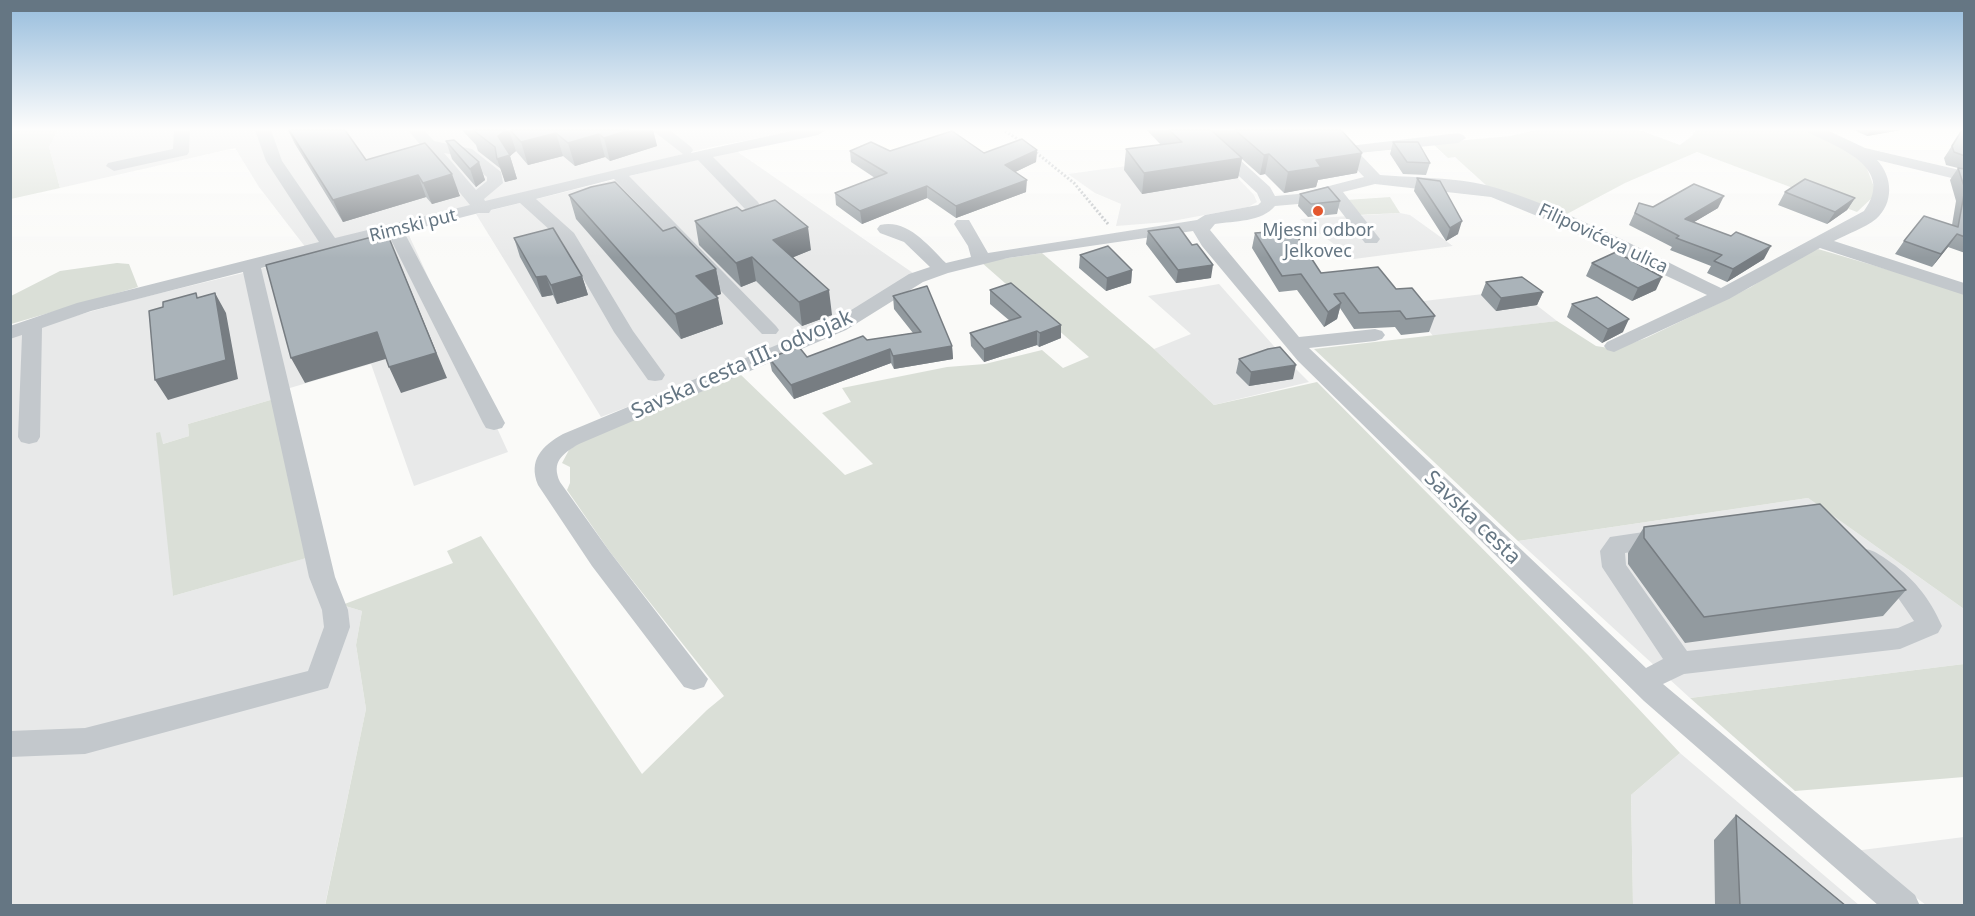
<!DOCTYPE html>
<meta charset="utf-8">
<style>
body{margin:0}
#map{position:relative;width:1975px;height:916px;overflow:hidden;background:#fafaf8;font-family:"Noto Sans",sans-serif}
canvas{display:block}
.frame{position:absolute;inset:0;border:12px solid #657683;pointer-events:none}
</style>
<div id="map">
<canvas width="1975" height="916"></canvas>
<div class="frame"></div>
</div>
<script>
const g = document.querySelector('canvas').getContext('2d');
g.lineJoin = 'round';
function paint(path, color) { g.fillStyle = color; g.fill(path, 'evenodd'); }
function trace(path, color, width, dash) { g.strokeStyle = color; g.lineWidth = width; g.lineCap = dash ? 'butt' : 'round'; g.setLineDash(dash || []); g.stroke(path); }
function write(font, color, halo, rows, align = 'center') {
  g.font = font + ' "Noto Sans",sans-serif'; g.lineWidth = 6; g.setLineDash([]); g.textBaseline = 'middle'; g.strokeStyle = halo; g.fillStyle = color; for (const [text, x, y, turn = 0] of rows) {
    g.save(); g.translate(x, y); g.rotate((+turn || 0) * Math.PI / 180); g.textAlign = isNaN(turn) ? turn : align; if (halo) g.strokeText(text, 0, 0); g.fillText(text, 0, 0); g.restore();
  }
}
paint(new Path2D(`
 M58 130H799L712 147 306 248 259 187 235 148 60 188 49 147Z
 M735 150 913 273 843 316 806 334 688 384 601 417 476 214Z
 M1215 154 1254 195 1257 202 1248 207 1167 222 1116 226 1121 204 1095 193 1068 174Z
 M1400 213 1410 215 1453 246 1354 259 1300 219Z
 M408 233 508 452 414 486 371 364 273 393 274 399 188 424 189 436 163 444 173 596 327 552 342 605 362 611 356 645 366 709 325 905H11L10 338 57 321 132 300Z
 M1219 284 1280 353 1309 382 1214 405 1154 349 1191 334 1148 296Z
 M1517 290 1557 321 1433 336 1407 303Z
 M1808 498 1964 609V664L1690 698 1518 541Z
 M1680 753 1859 905H1633L1631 795Z
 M1964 837V905H1926L1854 851Z`), '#e8e9e9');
paint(new Path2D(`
 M11 130H58L49 147 60 188 11 199Z
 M1537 130H1639L1680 145 1692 136 1696 130H1807L1842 146 1866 166 1874 187V196L1857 212 1697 152 1625 183 1565 215 1488 187 1455 157 1448 158 1432 143 1511 136Z
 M1390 197 1400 213 1357 215 1346 200Z
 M1818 249 1964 292V609L1808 498 1518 541 1314 349 1557 321 1596 346 1615 349 1646 338 1719 303 1751 287 1792 260Z
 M1042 253 1154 349 1214 405 1317 382 1588 655 1680 753 1631 795 1633 905 325 906 366 709 356 645 362 611 342 605 453 563 447 551 481 536 642 774 707 710 724 696 610 552 567 490 570 483V467L562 463 569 450 589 436 741 375 845 475 873 464 822 413 851 402 842 388 947 367 985 364 1042 350 1063 368 1089 357 981 262Z
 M117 263 129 264 138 287 11 324V296L60 271Z
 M274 399 310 557 173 596 156 433 160 432 163 444 189 436 188 424Z
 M1964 664V777L1795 791 1690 698Z`), '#dadfd7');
trace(new Path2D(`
 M1005 131 1022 142
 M1033 150 1074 183 1108 224`), '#bbbfc2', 3, [2, 2]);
paint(new Path2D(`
 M174 130H190L189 152 187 155 114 171 106 166 108 163 173 149Z
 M255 130H271L282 161 335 238 470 205 408 130H424L434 141 472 149 501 172 503 183 484 199 485 201 683 154 652 130H670L691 147 693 150 691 153 796 130H826L818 135 713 157 758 202 760 206 758 210H746L698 160 629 176 776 326 779 330 776 334H762L614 179 536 199 574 233 633 331 665 375 662 380 655 381 648 380 614 332 561 240 520 203 491 210 489 213H479L404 232 505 423 502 428 494 430 486 428 483 423 389 236 261 268 335 577 348 610 350 627 328 688 85 754 10 757V731L85 728 308 671 324 627 322 610 309 577 243 272 91 311 42 328 40 437 37 442 29 444 21 442 18 437 22 335 10 339V326L77 303 319 242 266 161ZM444 153 461 156 487 177V181L476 190Z
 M1190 130H1207L1270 187 1275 196 1298 194 1364 177 1341 153 1339 150 1341 147 1458 133 1463 135 1466 138 1458 143 1359 153 1380 175C1420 178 1465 177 1503 190 1575 213 1652 255 1721 288L1864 211C1896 168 1840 148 1809 133L1806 130H1827L1865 148 1964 171V181L1877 160C1893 177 1894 203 1876 219 1865 228 1847 234 1834 241L1964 283V295L1820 248 1729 299 1614 352 1607 350 1604 346 1607 342 1707 295 1554 223 1491 197 1375 184 1343 192 1380 239 1377 243H1365L1329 196 1298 204 1275 206C1262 222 1234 221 1215 224L1210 230 1299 337 1375 329 1382 331 1385 335 1382 339 1375 341 1309 348 1646 668 1663 659 1602 567 1600 551 1610 537 1664 529 1673 532 1676 538 1673 544 1625 553 1626 565 1687 651 1898 628 1914 621 1894 592 1856 564 1853 557 1856 550C1869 547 1875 552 1886 559 1913 577 1929 597 1942 626L1938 633 1900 649 1684 674 1663 684 1915 895 1920 906H1879L1644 701 1298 361 1202 246 1193 231 1008 258 948 273 923 282 846 330 579 444C562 454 551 462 560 482L610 552 708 679 704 687 694 690 684 687 592 566 538 485C528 460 542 446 563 434L832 322 909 274 930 267 904 242 880 233 877 229 880 225C907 218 929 246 946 263L971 257 968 246 954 224 957 220H969L988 253 1197 220 1205 215 1258 205 1261 202 1257 193Z`), '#c3c8cc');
paint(new Path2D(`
 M288 130H345L366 160 425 143 460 196 432 204 426 197 343 222 295 144Z
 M462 130H653L657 146 610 161 605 157 575 166 563 156 528 165 516 151 510 156 517 179 505 182 501 169 478 151 476 145Z
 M1147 130H1341L1357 173 1318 180 1316 187 1284 193 1265 174 1260 175 1242 159 1238 178 1142 194 1124 170 1126 149 1161 145Z
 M1854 130H1901L1867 136Z
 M1962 130H1965V253L1948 247 1932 267 1895 254 1904 241 1952 225 1956 201 1950 180 1958 168 1946 165 1944 158Z
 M446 141 479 162 485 180 476 187 452 159Z
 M1393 142 1430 163 1426 175 1403 174 1390 154Z
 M1037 150 1036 162 1015 172 1026 192 956 218 927 198 862 224 836 205 835 193 875 178 851 162 850 151 984 153Z
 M1417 178 1458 234 1446 241 1414 191Z
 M1785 192 1855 198 1847 210 1827 224 1778 205Z
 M1300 194 1340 201 1337 214 1308 217 1298 206Z
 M569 195 663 231 716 269 721 294 716 296 723 324 681 339 576 219Z
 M1639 203 1653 207 1718 208 1694 222 1764 259 1727 282 1707 273 1711 266 1670 250 1672 247 1629 225Z
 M742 211 811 250 793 257 832 315 802 326 756 281 741 287 699 245 695 221Z
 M1148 231 1192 245 1211 278 1176 283 1146 244Z
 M1255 233 1321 273 1396 289 1435 316 1429 332 1401 335 1395 327 1354 329 1340 308 1337 319 1324 327 1297 290 1279 292 1252 248Z
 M514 238 582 276 588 295 557 304 553 295 542 297 520 257Z
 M1080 255 1132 270 1131 283 1106 291 1079 268Z
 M1592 263 1656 290 1632 301 1586 276Z
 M1486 282 1543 292 1537 305 1496 311 1481 295Z
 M990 290 1061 338 1039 347 1037 345 984 362 971 346 970 333 1010 321 990 304Z
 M893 296 952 346 953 359 894 369 891 363 794 399 772 371 769 358 807 357 867 340 913 333 894 309Z
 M1572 304 1623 332 1602 343 1567 317Z
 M1239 359 1293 379 1249 386 1236 373Z
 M1644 527 1906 590 1883 616 1685 643 1628 564V553Z
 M1736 815 1846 906H1715L1714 840Z`), '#929a9f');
paint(new Path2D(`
 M506 130H509L516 151 510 156 517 179 505 182 497 159 498 136Z
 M629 130H653L657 146 610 161 604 138Z
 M1871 130H1901L1867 136Z
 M556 133 563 156 528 165 521 142Z
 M599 134 605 157 575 166 568 143Z
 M1037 150 1036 162 1005 177V165Z
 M1362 153 1357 173 1318 180 1316 187 1284 193 1288 172 1316 160Z
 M1269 154 1265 174 1260 175 1264 155Z
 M1242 158 1238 178 1142 194 1144 173Z
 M479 162 485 180 476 187 470 169Z
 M452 174 460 196 432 204 423 183Z
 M418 175 426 197 343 222 333 200Z
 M1027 180 1026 192 956 218V206Z
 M927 186V198L862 224 860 211Z
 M1724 196 1718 208 1679 231 1685 219Z
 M1855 198 1847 210 1827 224 1835 212Z
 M1462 221 1458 234 1446 241 1450 228Z
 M808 227 811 250 777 264 773 240Z
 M1957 234 1948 247 1932 267 1941 254Z
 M1771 246 1764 259 1727 282 1733 269Z
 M397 257 447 378 401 393 389 367Z
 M752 257 756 281 741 287 736 263Z
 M1213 265 1211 278 1176 283 1178 270Z
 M716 269 721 294 702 301 696 276Z
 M1132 270 1131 283 1106 291 1107 278Z
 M546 276 553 295 542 297 536 277Z
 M582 276 588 295 557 304 551 285Z
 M1662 277 1656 290 1632 301 1638 288Z
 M829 290 832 315 802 326 799 302Z
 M1543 292 1537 305 1496 311 1501 298Z
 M215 293 226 313 238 379 168 400 155 380Z
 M718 298 723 324 681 339 675 314Z
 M1341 303 1337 319 1324 327 1328 312Z
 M1629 319 1623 332 1602 343 1608 329Z
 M1061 325V338L1039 347 1040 333Z
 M1037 331V345L984 362V349Z
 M377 332 389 358 305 383 291 358Z
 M952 346 953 359 894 369 893 356Z
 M890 349 891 363 794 399 791 385Z
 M1296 365 1293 379 1249 386 1251 372Z`), '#777d82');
const building = new Path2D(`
 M289 130H345L366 160 425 143 452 174 423 183 418 175 333 200Z
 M473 130H506L498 136 510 155 497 159 495 147Z
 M510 130H629L604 138 599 134 568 143 556 133 521 142Z
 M1169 130H1211L1242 158 1144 173 1126 149 1182 142Z
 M1235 130H1341L1362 153 1316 160 1321 167 1288 172 1269 154 1264 155Z
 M1962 130H1965V156L1954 152 1952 146Z
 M952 131 984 153 1022 139 1037 150 1005 165 1027 180 956 206 927 186 860 211 835 193 887 173 850 151 871 142 890 151Z
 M454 140 479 162 470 169 446 141Z
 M1393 142H1418L1430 163 1407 162Z
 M1958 168 1965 169V189Z
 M1417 178 1440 181 1462 221 1450 228Z
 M1805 179 1855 198 1835 212 1785 192Z
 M615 182 663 231 675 227 716 269 696 276 718 298 675 314 569 195 591 187Z
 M1694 184 1724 196 1685 219 1731 236 1736 232 1771 246 1733 269 1714 261 1722 255 1676 238 1679 236 1635 213 1639 203 1653 207Z
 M1328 187 1340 201 1311 204 1300 194Z
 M1965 189V237L1957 234 1941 254 1904 241 1924 216 1958 227Z
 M775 200 808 227 773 240 829 290 799 302 752 257 736 263 695 221 737 207 742 211Z
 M1179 227 1192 245 1197 244 1213 265 1178 270 1148 231Z
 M553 228 582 276 551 285 546 276 536 277 514 238Z
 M1293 230 1321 273 1378 267 1396 289 1412 288 1435 316 1406 319 1400 311 1359 313 1344 293 1334 294 1341 303 1328 312 1301 274 1282 276 1255 233Z
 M387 233 436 353 389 367 377 332 291 358 266 265Z
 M1108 246 1132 270 1107 278 1080 255Z
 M1616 252 1662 277 1638 288 1592 263Z
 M1522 277 1543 292 1501 298 1486 282Z
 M1011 283 1061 325 1040 333 1037 331 984 349 970 333 1021 317 990 290Z
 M927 286 952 346 893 356 890 349 791 385 769 358 799 347 807 357 863 336 867 340 921 332 893 296Z
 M196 293 197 298 215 293 226 360 155 380 149 311 163 307V302Z
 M1597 297 1629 319 1608 329 1572 304Z
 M1280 347 1296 365 1251 372 1239 359 1268 349Z
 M1820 504 1906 590 1704 617 1644 538V527Z
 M1736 815 1846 906H1740Z`);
paint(building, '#aab3b9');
trace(building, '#777d82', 1.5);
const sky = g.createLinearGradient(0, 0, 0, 258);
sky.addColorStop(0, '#96bcdc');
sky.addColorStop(0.5, '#fdfdfc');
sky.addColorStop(1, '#fdfdfc00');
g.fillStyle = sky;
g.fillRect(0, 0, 1975, 258);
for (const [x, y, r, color] of [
 [1318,211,6,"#e4572e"]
]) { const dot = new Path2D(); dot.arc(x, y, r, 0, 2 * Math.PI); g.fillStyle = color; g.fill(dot); trace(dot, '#fff', 2); }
write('18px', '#657683', '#fff', [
 ["Rimski put",413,226,-14],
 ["Filipovićeva ulica",1603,239,25]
]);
write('18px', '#657683', '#fff', [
 ["Mjesni odbor",1318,231],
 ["Jelkovec",1318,252]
]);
write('21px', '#657683', '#fff', [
 ["Savska cesta III. odvojak",742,365,-24],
 ["Savska cesta",1472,518,44]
]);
</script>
